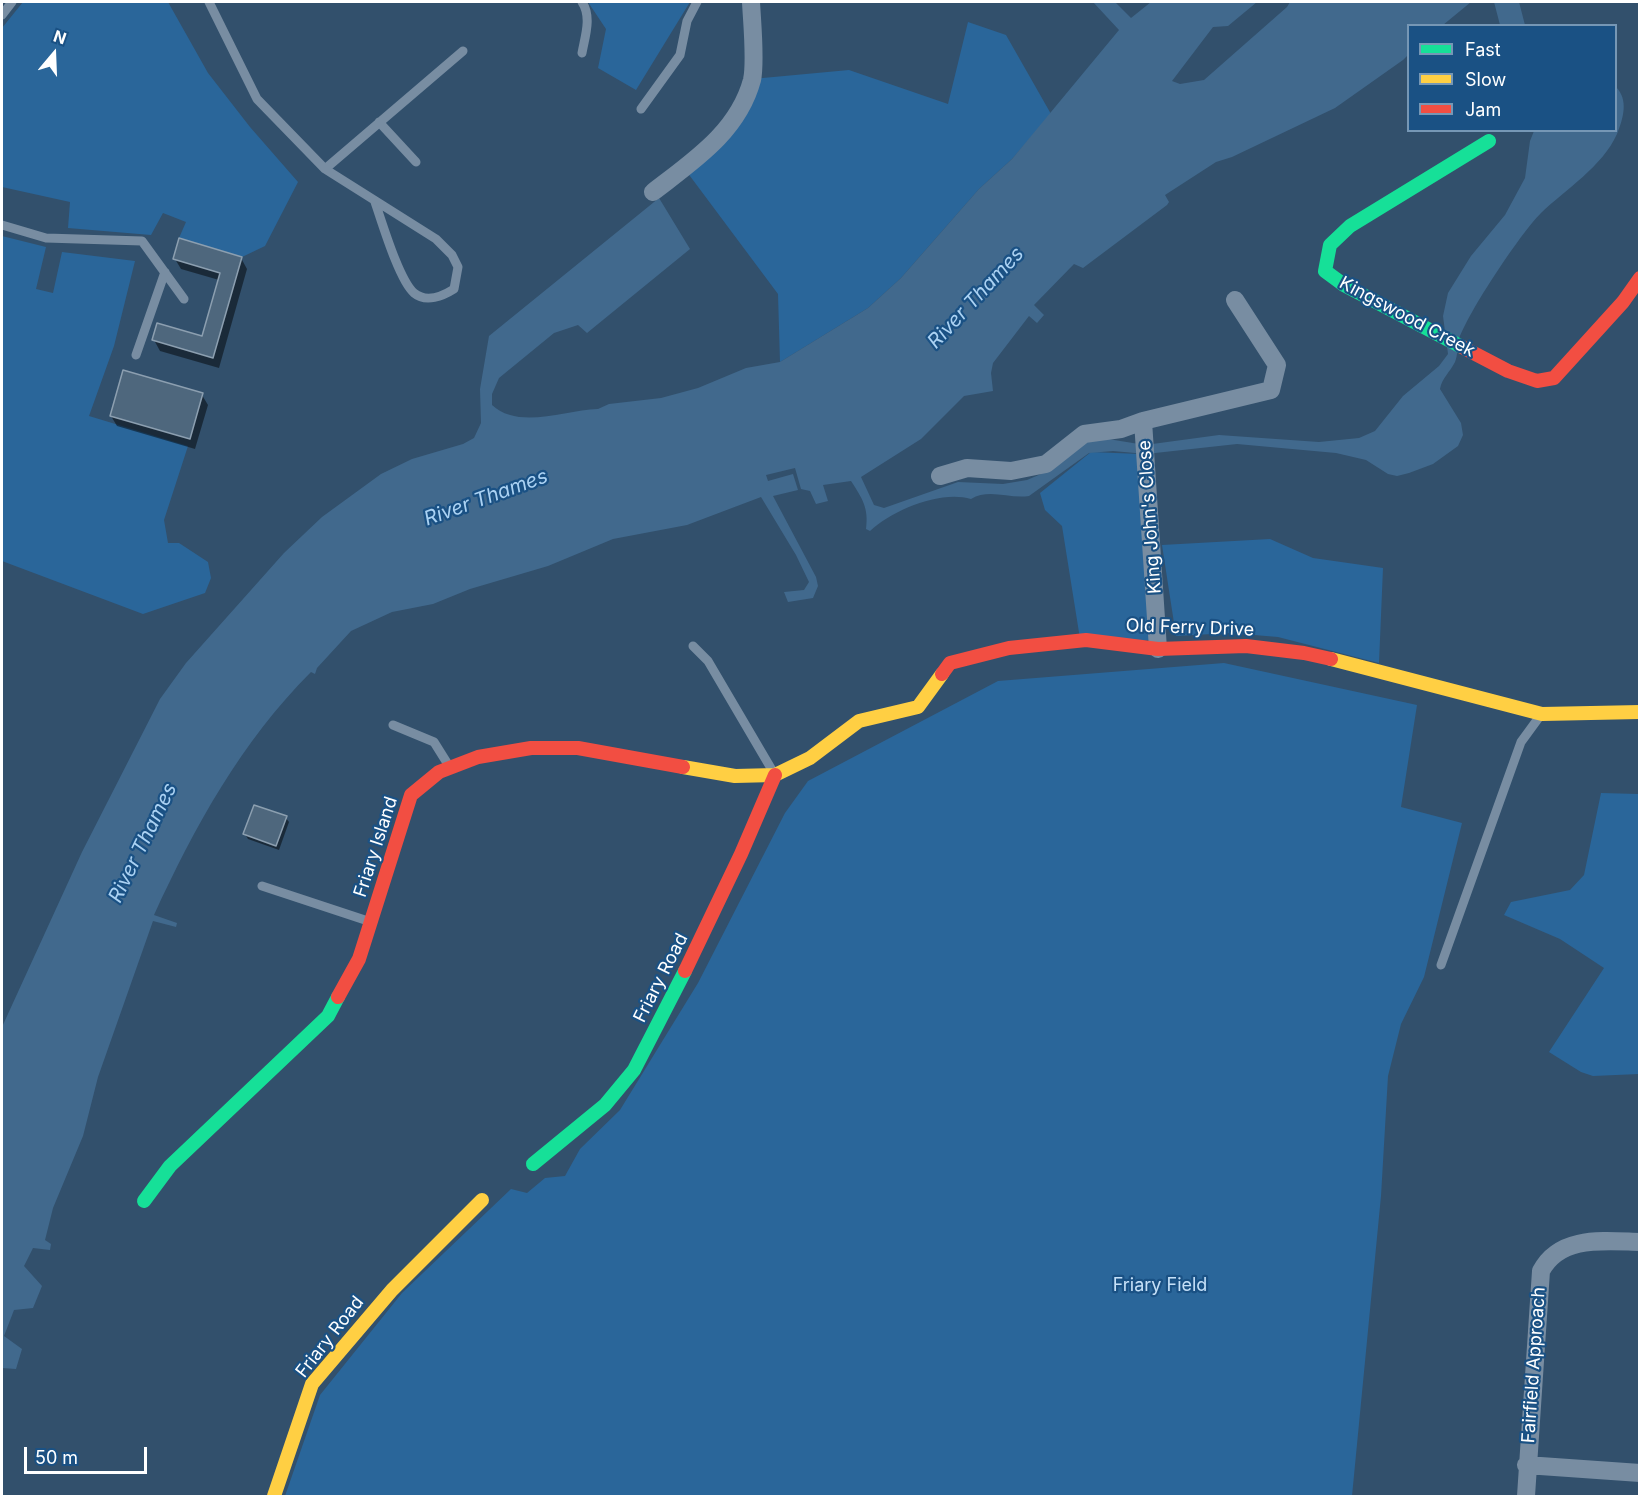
<!DOCTYPE html>
<style>
body{margin:0}
#map{position:relative;width:1641px;height:1498px;overflow:hidden;background:#32506c;font-family:Inter,sans-serif}
canvas{display:block}
.frame{position:absolute;inset:0;border:3px solid #fff;pointer-events:none}
.legend{position:absolute;left:1407px;top:24px;width:210px;height:108px;box-sizing:border-box;background:#1a5184;border:2px solid #7697b5;margin:0;padding:8px 10px;list-style:none;font-size:18px;color:#fff}
.legend li{display:flex;align-items:center;gap:12px;height:30px}
.legend b{width:30px;border:2px solid #7697b5}
.north{position:absolute;left:24px;top:24px;width:60px;height:60px;-webkit-text-stroke:4px #1a5184;paint-order:stroke;rotate:19deg;font-size:16px;font-weight:700;line-height:24px;text-align:center;color:#fff}
.north::after{content:'';display:block;margin:auto;width:21px;height:27px;background:#fff;clip-path:polygon(50% 0,100% 100%,50% 72%,0 100%)}
.scale{position:absolute;left:24px;top:1447px;width:123px;height:27px;box-sizing:border-box;border:3px solid #fff;border-top:0;padding-left:8px;font-size:18px;line-height:21px;white-space:nowrap;color:#fff;-webkit-text-stroke:4px #1a5184;paint-order:stroke}
</style>
<div id="map">
<canvas width="1641" height="1498"></canvas>
<div class="frame"></div>
<ul class="legend">
<li><b style="height:8px;background:#16e098"></b>Fast</li>
<li><b style="height:8px;background:#ffcf43"></b>Slow</li>
<li><b style="height:8px;background:#f24e42"></b>Jam</li>
</ul>
<div class="north">N</div>
<div class="scale">50 m</div>
</div>
<script>
const g = document.querySelector('canvas').getContext('2d');
g.lineJoin = 'round';
function paint(path, color) { g.fillStyle = color; g.fill(path, 'evenodd'); }
function trace(path, color, width, dash) { g.strokeStyle = color; g.lineWidth = width; g.lineCap = dash ? 'butt' : 'round'; g.setLineDash(dash || []); g.stroke(path); }
function write(font, color, halo, rows, align = 'center') {
  g.font = font + ' Inter,sans-serif'; g.lineWidth = 4.5; g.setLineDash([]); g.textBaseline = 'middle'; g.strokeStyle = halo; g.fillStyle = color; for (const [text, x, y, turn = 0] of rows) {
    g.save(); g.translate(x, y); g.rotate((+turn || 0) * Math.PI / 180); g.textAlign = isNaN(turn) ? turn : align; if (halo) g.strokeText(text, 0, 0); g.fillText(text, 0, 0); g.restore();
  }
}
paint(new Path2D(`
 M23 2H168L208 73 250 127 298 182 265 246 242 257 179 238 186 222 163 213 151 235 68 228 70 202 2 187V28Z
 M588 2H690L636 90 598 68 606 29Z
 M968 22 1006 35 1051 114 1012 159 979 189 901 278 868 308 780 362 778 294 684 168 729 130 752 79 849 70 948 104Z
 M2 236 46 247 36 289 53 293 62 252 135 261 114 346 89 416 188 446 164 520 168 543H179L208 562 211 578 205 593 143 614 2 561Z
 M1091 452 1140 454 1162 620 1165 622 1164 639 1081 645 1062 526 1045 510 1040 493Z
 M1270 539 1313 558 1383 568 1379 663 1278 637 1230 633 1176 636 1162 545Z
 M1224 663 1417 705 1401 807 1462 823 1424 977 1401 1024 1388 1076 1381 1196 1352 1496H285L320 1395 402 1293 511 1189 527 1193 545 1178 565 1176 580 1149 620 1110 698 983 785 813 808 781 998 681Z
 M1639 788V1074L1593 1076 1581 1072 1549 1052 1604 968 1560 939 1504 915 1511 902 1570 890 1584 875 1601 793 1638 794Z`), '#2a669a');
paint(new Path2D(`
 M1093 2H1115L1131 18 1151 2H1257L1228 26 1213 27 1172 81 1180 84 1204 80 1287 7 1290 2H1471L1443 25 1408 26V55L1403 60 1335 108 1232 157 1216 162 1165 195 1169 202 1167 205 1083 268 1074 264 1034 305 1044 315 1037 323 1029 316 993 363 991 373 993 391 964 396 921 439 861 477 874 505 884 508 958 482 1003 484 1027 480 1041 474 1084 442 1102 438 1145 445 1219 435 1319 442 1359 438 1375 431 1403 396 1439 366 1448 354 1443 316 1448 293 1471 256 1505 215 1525 178 1530 141 1534 131 1616 130V87C1629 100 1623 119 1617 134 1602 167 1566 189 1541 213 1520 234 1469 311 1459 339 1457 347 1458 355 1455 362 1450 372 1442 378 1440 389L1461 423 1463 435 1458 446 1433 464 1409 473 1397 476 1388 474 1366 460 1336 453 1237 444 1146 454 1113 451 1089 453 1029 496C1009 499 989 488 971 499 940 490 893 510 870 531L866 529C869 508 862 498 851 481L823 485 828 501 816 504 810 491 801 489 795 468 766 475 768 481 793 474 798 490 773 496 816 577 818 586 813 598 788 602 784 592 804 590 809 582 796 555 761 497 687 525 613 539 548 566 470 589 433 604 392 612 351 631 317 668 315 674 311 672C241 742 195 826 154 915L177 923 176 927 153 921 98 1077 83 1136 53 1208 45 1240 51 1244 50 1250 33 1248 24 1266 42 1286 33 1308 14 1310 4 1336 22 1349 16 1369 2 1368V1027L82 852 160 699 186 663 284 553 322 517 381 474 412 459 463 444 474 438 481 423 480 389 489 336 659 198 690 249 587 333 578 325 554 333 499 378 492 394V405C519 430 565 410 598 409L609 404 661 398 698 388 746 368 780 362 868 308 901 278 979 189 1012 159 1119 30Z
 M1494 2H1519L1525 25H1500Z`), '#41698d');
paint(new Path2D(`
 M241 258 247 269 219 368 160 351 154 340 203 338 219 280 181 269 175 259Z
 M202 395 208 405 195 449 117 426 111 416Z
 M286 818 289 822 279 850 248 839 245 834Z`), '#0007');
const building = new Path2D(`
 M179 238 242 257 213 358 152 340 157 323 202 336 220 273 173 259Z
 M123 370 203 393 190 439 110 416Z
 M254 805 287 816 276 846 243 834Z`);
paint(building, '#4e677d');
trace(building, '#8c9fb0', 1.5);
trace(new Path2D(`
 M209 2 257 99 325 169 436 239 452 255 458 267 454 289C443 296 426 303 414 293 399 280 382 222 375 202
 M2 15 12 2
 M582 53C585 36 592 17 582 2
 M641 109 680 55 687 21 697 2
 M379 122 416 162
 M325 169 463 51
 M2 225 46 238 142 241 184 299
 M136 355 165 272
 M693 646 708 661 772 770
 M393 725 434 742 449 766
 M262 886 368 921
 M1441 965 1521 742 1540 716`), '#788da2', 9);
trace(new Path2D(`
 M653 192C693 161 738 132 752 80 756 62 752 22 751 2
 M1143 421 1271 390 1277 365 1235 300
 M940 476 967 468 1011 471 1046 464 1084 434 1121 429 1143 421 1158 649
 M1526 1465 1640 1473
 M1526 1496 1541 1271C1560 1235 1604 1241 1640 1242`), '#788da2', 18);
trace(new Path2D(`
 M1462 347 1344 285 1325 271 1330 245 1350 226 1489 141
 M533 1164 605 1105 634 1070 685 971
 M144 1201 170 1166 328 1016 338 997`), '#16e098', 14);
trace(new Path2D(`
 M1331 659 1542 714 1640 712
 M683 767 735 776 775 775 810 758 859 721 918 707 942 674
 M274 1496 312 1384 392 1290 482 1200`), '#ffcf43', 14);
trace(new Path2D(`
 M1462 347 1508 371 1537 381 1554 378 1623 302 1640 278
 M942 674 950 663 1009 648 1086 640 1158 649 1246 646 1304 653 1331 659
 M685 971 741 854 775 775
 M338 997 359 959 411 795 439 772 478 757 531 748H578L683 767`), '#f24e42', 14);
write('18px', '#fff', '#1a5184', [
 ["Kingswood Creek",1407,317,28],
 ["King John's Close",1150,517,-94],
 ["Old Ferry Drive",1190,628,2],
 ["Friary Island",376,847,-72],
 ["Friary Road",661,978,-63],
 ["Friary Road",330,1337,-52],
 ["Fairfield Approach",1534,1365,-86]
]);
write('18px', '#c5e0f8', '#1a5184', [
 ["Friary Field",1160,1286]
]);
write('italic 20px', '#abd2f3', '#1a5184', [
 ["River Thames",976,298,-47],
 ["River Thames",486,498,-20],
 ["River Thames",143,843,-64]
]);
</script>
